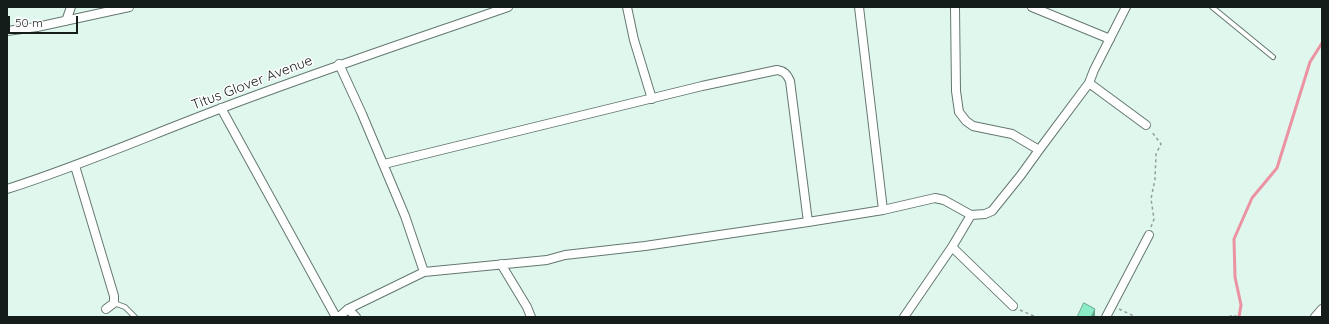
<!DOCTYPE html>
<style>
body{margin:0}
#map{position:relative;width:1329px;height:324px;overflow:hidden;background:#e0f7ed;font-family:Quicksand,sans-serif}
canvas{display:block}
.frame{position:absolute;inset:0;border:8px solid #151d1a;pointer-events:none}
.scale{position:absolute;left:8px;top:16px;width:70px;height:18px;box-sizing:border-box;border:2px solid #151d1a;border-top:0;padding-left:5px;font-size:12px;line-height:14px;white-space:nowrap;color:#151d1a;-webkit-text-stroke:3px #fff;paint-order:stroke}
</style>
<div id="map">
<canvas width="1329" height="324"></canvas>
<div class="frame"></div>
<div class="scale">50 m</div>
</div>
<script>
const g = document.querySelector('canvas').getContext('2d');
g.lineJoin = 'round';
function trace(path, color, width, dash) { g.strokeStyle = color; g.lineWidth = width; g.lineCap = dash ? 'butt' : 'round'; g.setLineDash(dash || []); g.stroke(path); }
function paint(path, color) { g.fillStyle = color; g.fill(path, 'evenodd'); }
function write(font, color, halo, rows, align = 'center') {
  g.font = font + ' Quicksand,sans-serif'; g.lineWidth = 3; g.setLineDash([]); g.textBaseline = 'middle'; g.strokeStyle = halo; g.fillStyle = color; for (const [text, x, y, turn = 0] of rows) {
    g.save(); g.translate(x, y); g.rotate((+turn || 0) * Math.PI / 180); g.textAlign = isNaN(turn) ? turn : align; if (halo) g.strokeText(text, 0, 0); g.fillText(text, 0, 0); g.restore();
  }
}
trace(new Path2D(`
 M1239 317 1241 305 1235 277 1234 239 1252 198 1277 168 1310 62 1322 43`), '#eb93a3', 3);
const service = new Path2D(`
 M1212 7 1273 57
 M114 303 125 307 135 317`);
const minor = new Path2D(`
 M627 7 634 40 652 99
 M859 7 883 210
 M955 7 956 91 959 112 966 121 973 126 1012 134 1039 150
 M1032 7 1110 39
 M66 21 71 7
 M7 31 37 27 129 7
 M339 64 362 114 405 216 424 272
 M1089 83 1146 125
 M221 108 336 317
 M384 164 702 86 777 70C784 71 787 74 790 81L808 222
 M75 166 114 296V303L106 309
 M7 189C80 166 150 135 222 108 317 72 413 40 508 7
 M952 247 1013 306
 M501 264 527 307 531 317
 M348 309 356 317
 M339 317 348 309 424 272 547 260 565 255 645 246 808 222 883 210 935 198 944 200 971 215 985 214 992 211 1021 175 1039 150 1089 83 1094 70 1126 7
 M904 317 952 247 971 215
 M1106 317 1149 235
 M1315 317 1322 309`);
trace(service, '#64786f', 6);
trace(minor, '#64786f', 10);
trace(new Path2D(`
 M1151 227 1154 219 1151 199 1155 179 1156 154 1161 144 1152 132
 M1119 309 1136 317
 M1020 310 1036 317
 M1229 317 1232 315 1238 317`), '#8fa099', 1.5, [3, 3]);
trace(service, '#fff', 4);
trace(minor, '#fff', 8);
paint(new Path2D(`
 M1095 309V317H1091Z`), '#61a68c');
const building = new Path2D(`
 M1084 303 1095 309 1091 317H1080L1078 316Z`);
paint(building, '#8aedc8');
trace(building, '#61a68c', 1);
write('14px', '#151d1a', '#fff', [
 ["Titus Glover Avenue",252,83,-21]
]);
</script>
